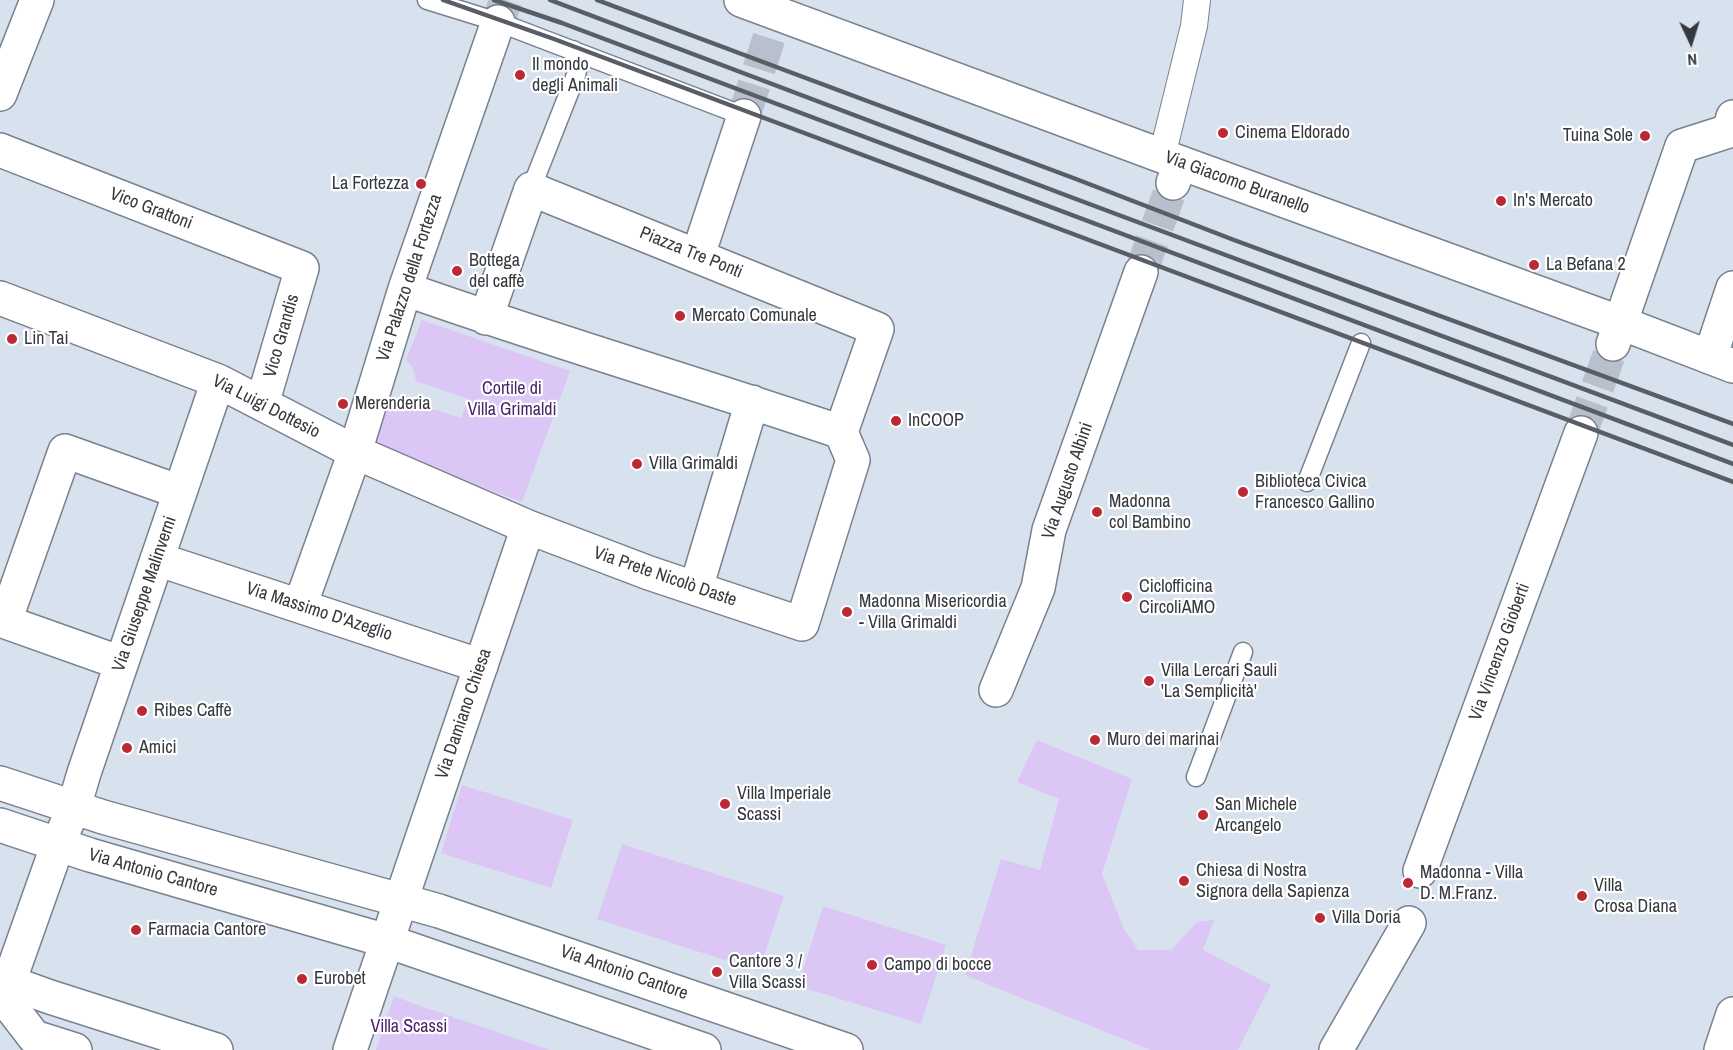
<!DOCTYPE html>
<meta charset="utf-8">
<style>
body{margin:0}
#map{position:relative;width:1733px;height:1050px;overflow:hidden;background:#d8e2ef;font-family:"Archivo Narrow",sans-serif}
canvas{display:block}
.north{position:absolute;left:1661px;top:12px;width:60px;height:60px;-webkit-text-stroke:4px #fff;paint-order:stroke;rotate:176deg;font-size:16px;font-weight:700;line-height:24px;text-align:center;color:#35393e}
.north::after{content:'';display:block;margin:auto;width:21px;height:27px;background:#35393e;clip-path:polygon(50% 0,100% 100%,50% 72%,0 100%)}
</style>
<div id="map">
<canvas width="1733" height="1050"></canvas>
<div class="north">N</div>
</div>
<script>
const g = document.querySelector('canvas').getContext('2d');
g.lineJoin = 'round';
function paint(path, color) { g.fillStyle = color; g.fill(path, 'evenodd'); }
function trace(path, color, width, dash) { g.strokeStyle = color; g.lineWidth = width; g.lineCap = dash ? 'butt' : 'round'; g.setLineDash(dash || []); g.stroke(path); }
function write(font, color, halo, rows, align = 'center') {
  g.font = font + ' "Archivo Narrow",sans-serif'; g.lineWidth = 4.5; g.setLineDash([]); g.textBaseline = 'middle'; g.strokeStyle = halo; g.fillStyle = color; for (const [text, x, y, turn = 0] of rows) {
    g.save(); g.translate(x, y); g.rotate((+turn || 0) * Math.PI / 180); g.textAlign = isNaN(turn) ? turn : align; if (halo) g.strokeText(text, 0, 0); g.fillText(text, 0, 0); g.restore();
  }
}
paint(new Path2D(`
 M422 320 570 371 522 502 374 447 387 410H402L411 402 461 418 468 399 416 381 413 368 406 360Z
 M1037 740 1132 779 1102 874 1123 927 1138 950H1171L1197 922 1214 920 1203 950 1271 985 1238 1050H1150L965 975 1001 859 1040 870 1059 799 1017 782Z
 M462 785 573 820 551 888 441 853Z
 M622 844 784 896 759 971 597 919Z
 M823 906 946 945 921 1024 798 986Z
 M394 996 412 1003 550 1050H376Z`), '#dbc6f5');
trace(new Path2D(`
 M498 22 506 0
 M744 116 777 13
 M1141 272 1173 183
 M1581 433 1613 344`), '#b7c0cc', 33, [33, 16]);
const service = new Path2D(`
 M427 0 498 22 744 116
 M531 189 576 75C579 65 578 59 573 50
 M1307 482 1361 343
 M1196 777 1243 652`);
const pedestrian = new Path2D(`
 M1162 156 1194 26 1197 0`);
const minor = new Path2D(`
 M0 94 37 0
 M0 150 302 268 262 404
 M1173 183 1181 163
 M698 255 744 116
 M405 289C549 340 696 383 841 432L877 329 531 189 486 318
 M0 298 218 381 355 452 528 527 649 573 802 624 853 460 841 432
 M1613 344 1682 146 1729 131 1733 117
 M1710 357 1733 288
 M157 559 481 666
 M696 588 752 402
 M300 606 355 452 405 289 498 22
 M0 620 121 663
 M5 621 65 451 180 492
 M996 690 1038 588 1049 530 1141 272
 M58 844 74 807 84 773 218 381
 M1420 871 1581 433
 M0 979 50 997 216 1050
 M350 1050 528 527
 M1336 1050 1409 923
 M1721 1050 1733 1014`);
const tertiary = new Path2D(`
 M741 0 1181 163 1621 323 1733 366
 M58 844 9 982 11 1007 34 1037 75 1050`);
const secondary = new Path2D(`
 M0 783 103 817 439 911 846 1050
 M0 825 90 855 387 941 704 1050`);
trace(service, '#78818d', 21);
trace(pedestrian, '#78818d', 28);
trace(minor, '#78818d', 36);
trace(tertiary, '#78818d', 36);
trace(secondary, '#78818d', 36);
trace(service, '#fff', 18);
trace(pedestrian, '#fff', 26);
trace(minor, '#fff', 33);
trace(tertiary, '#fff', 33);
trace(secondary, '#fff', 33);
trace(new Path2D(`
 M443 0 554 39 1733 482
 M494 0 562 23 1733 464
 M550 0 1068 196 1733 445
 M597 0 1076 179 1234 240 1733 424`), '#585e64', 4.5);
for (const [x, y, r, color] of [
 [520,75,6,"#ba2935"],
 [1223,133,6,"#ba2935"],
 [1645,136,6,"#ba2935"],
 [421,184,6,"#ba2935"],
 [1501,201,6,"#ba2935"],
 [1534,265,6,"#ba2935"],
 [457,271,6,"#ba2935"],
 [680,316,6,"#ba2935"],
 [12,339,6,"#ba2935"],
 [343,404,6,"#ba2935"],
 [896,421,6,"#ba2935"],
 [637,464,6,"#ba2935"],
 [1243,492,6,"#ba2935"],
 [1097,512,6,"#ba2935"],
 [1127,597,6,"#ba2935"],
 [847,612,6,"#ba2935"],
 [1149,681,6,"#ba2935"],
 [142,711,6,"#ba2935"],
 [1095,740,6,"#ba2935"],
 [127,748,6,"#ba2935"],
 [725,804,6,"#ba2935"],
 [1203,815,6,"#ba2935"],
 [1184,881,6,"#ba2935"],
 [1408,883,6,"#ba2935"],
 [1582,896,6,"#ba2935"],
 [1320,918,6,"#ba2935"],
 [136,930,6,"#ba2935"],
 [872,965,6,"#ba2935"],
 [717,972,6,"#ba2935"],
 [302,979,6,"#ba2935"]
]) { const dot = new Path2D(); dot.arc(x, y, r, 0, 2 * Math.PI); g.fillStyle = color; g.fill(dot); trace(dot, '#fff', 2); }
write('18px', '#35393e', '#fff', [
 ["Il mondo",532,65],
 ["degli Animali",532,86],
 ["Cinema Eldorado",1235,133],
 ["Tuina Sole",1633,136,"right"],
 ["La Fortezza",409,184,"right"],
 ["In's Mercato",1513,201],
 ["Bottega",469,261],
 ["del caffè",469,282],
 ["La Befana 2",1546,265],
 ["Mercato Comunale",692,316],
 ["Lin Tai",24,339],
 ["Merenderia",355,404],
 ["InCOOP",908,421],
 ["Villa Grimaldi",649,464],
 ["Biblioteca Civica",1255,482],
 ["Francesco Gallino",1255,503],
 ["Madonna",1109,502],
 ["col Bambino",1109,523],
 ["Ciclofficina",1139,587],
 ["CircoliAMO",1139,608],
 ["Madonna Misericordia",859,602],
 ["- Villa Grimaldi",859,623],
 ["Villa Lercari Sauli",1161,671],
 ["'La Semplicità'",1161,692],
 ["Ribes Caffè",154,711],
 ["Muro dei marinai",1107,740],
 ["Amici",139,748],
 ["Villa Imperiale",737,794],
 ["Scassi",737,815],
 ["San Michele",1215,805],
 ["Arcangelo",1215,826],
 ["Chiesa di Nostra",1196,871],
 ["Signora della Sapienza",1196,892],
 ["Madonna - Villa",1420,873],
 ["D. M.Franz.",1420,894],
 ["Villa",1594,886],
 ["Crosa Diana",1594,907],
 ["Villa Doria",1332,918],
 ["Farmacia Cantore",148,930],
 ["Cantore 3 /",729,962],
 ["Villa Scassi",729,983],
 ["Campo di bocce",884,965],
 ["Eurobet",314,979]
], 'left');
write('18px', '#35393e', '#fff', [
 ["Via Giacomo Buranello",1237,183,20],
 ["Vico Grattoni",151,209,21],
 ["Piazza Tre Ponti",691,253,22],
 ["Via Palazzo della Fortezza",410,278,-72],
 ["Vico Grandis",282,336,-74],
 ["Via Luigi Dottesio",266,407,27],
 ["Via Augusto Albini",1068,481,-71],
 ["Via Prete Nicolò Daste",665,577,19],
 ["Via Giuseppe Malinverni",145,594,-71],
 ["Via Massimo D'Azeglio",319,612,18],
 ["Via Vincenzo Gioberti",1500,652,-70],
 ["Via Damiano Chiesa",464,714,-71],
 ["Via Antonio Cantore",153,873,16],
 ["Via Antonio Cantore",624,973,19]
]);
write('18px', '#4b246d', '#fff', [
 ["Cortile di",512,389],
 ["Villa Grimaldi",512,410],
 ["Villa Scassi",409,1027]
]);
</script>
